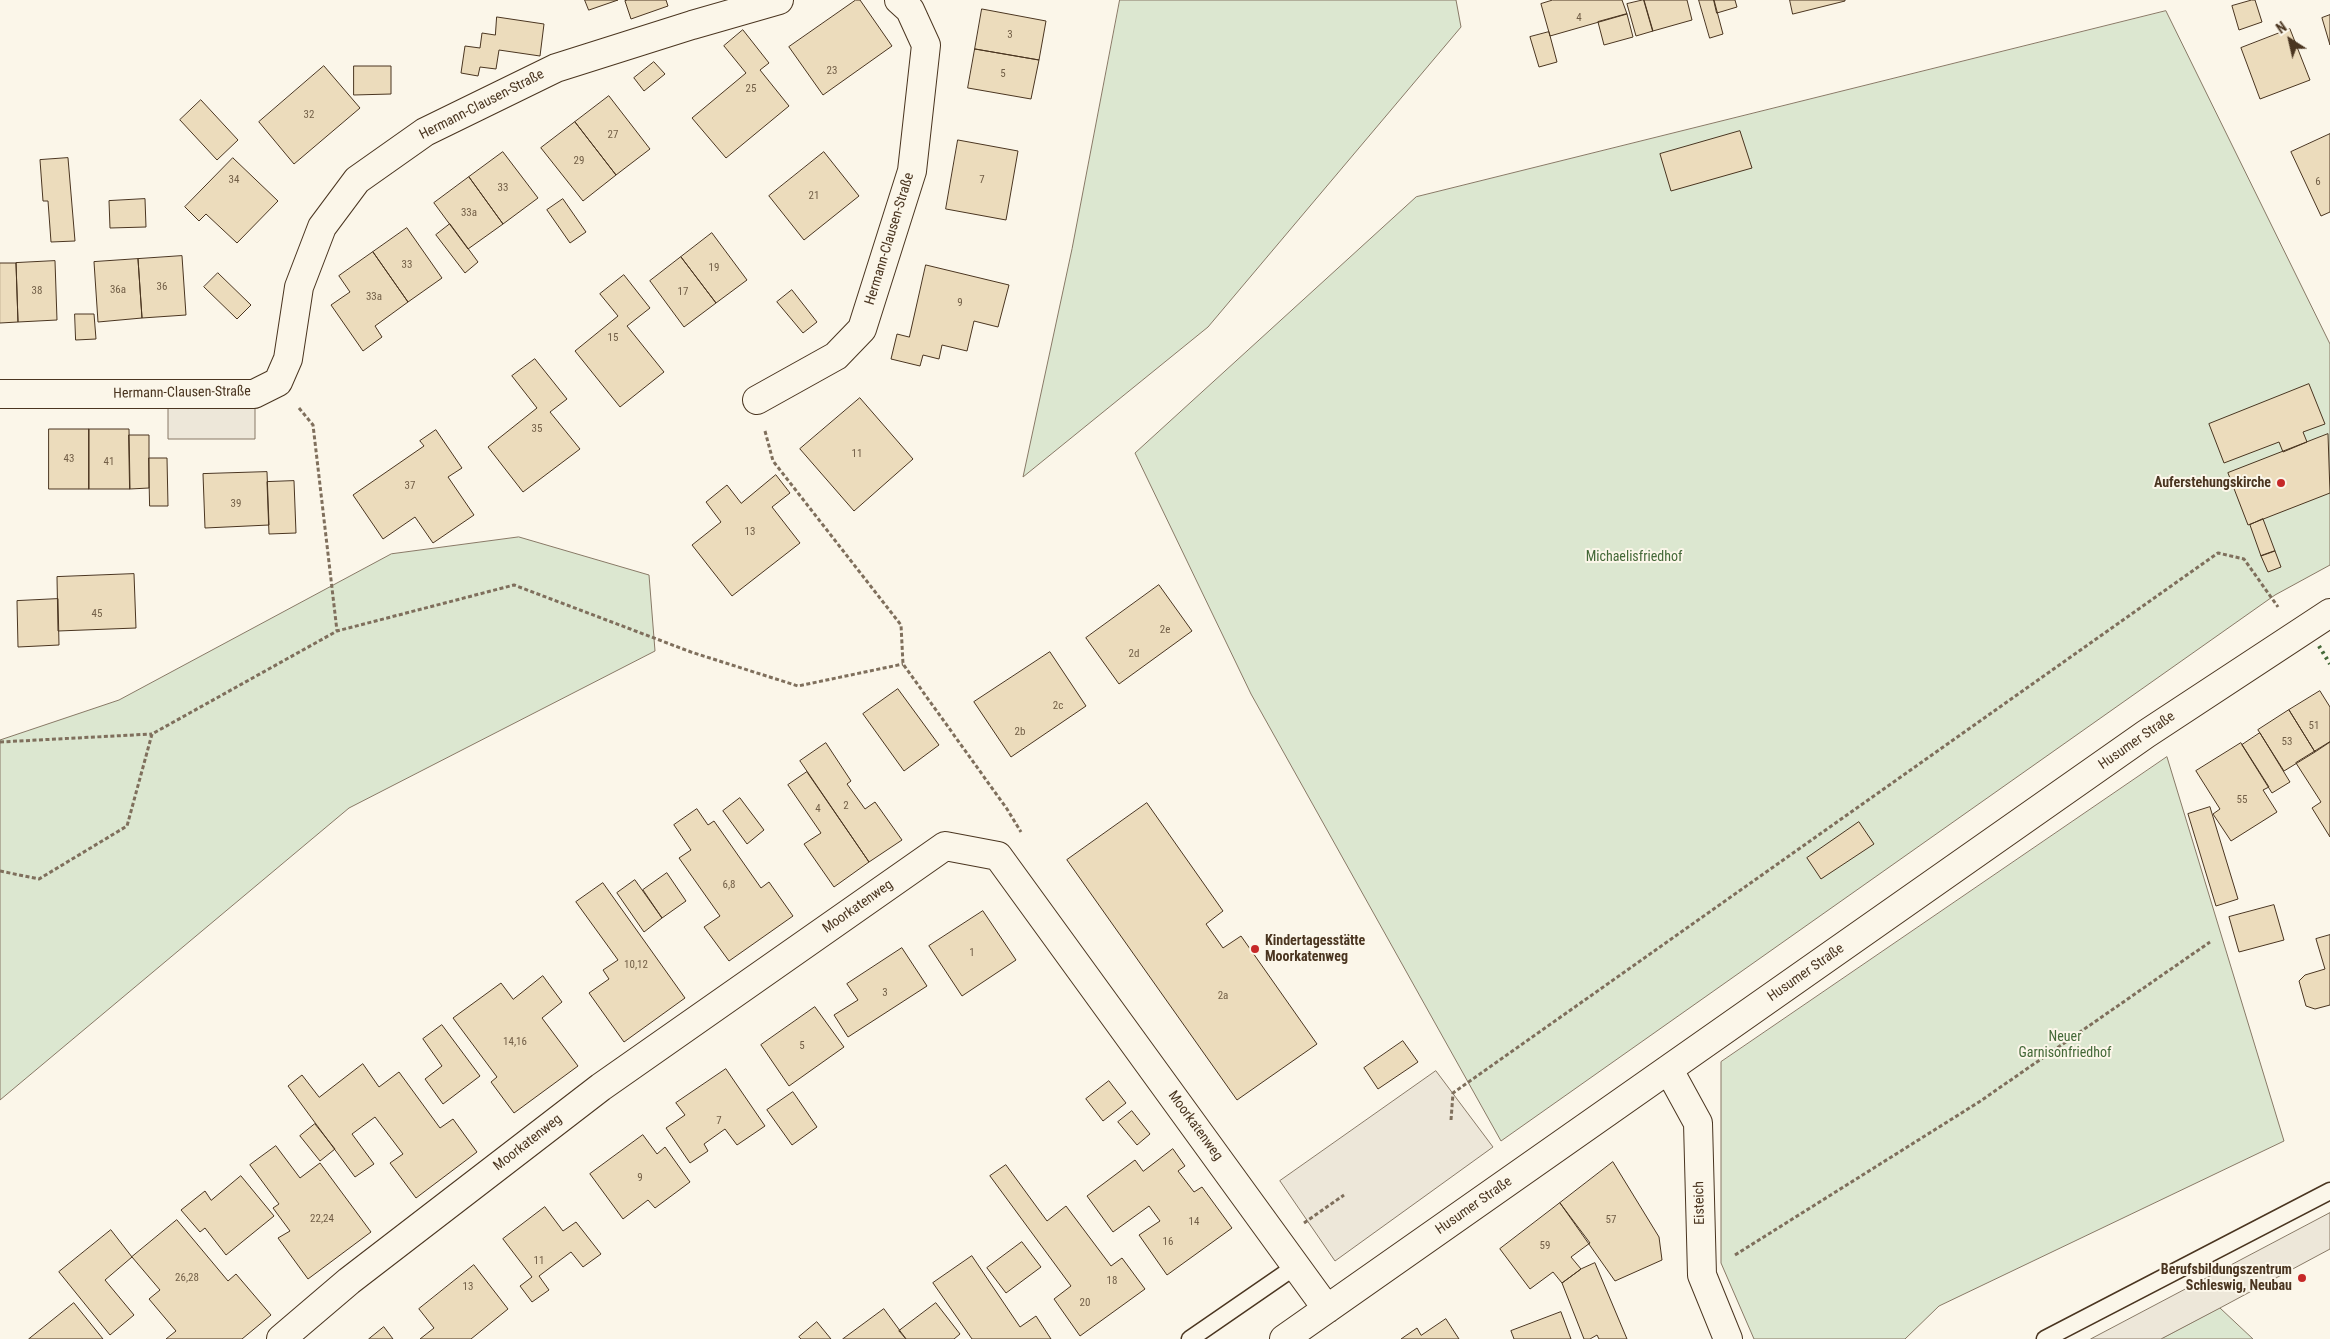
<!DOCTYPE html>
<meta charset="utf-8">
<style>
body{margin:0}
#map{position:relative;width:2330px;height:1339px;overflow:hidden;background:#fbf6e9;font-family:"Roboto Condensed",sans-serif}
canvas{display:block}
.north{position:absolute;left:2265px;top:15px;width:50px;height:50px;-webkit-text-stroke:4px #fbf6e9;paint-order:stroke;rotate:325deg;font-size:14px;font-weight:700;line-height:20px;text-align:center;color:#4a3520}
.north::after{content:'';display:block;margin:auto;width:18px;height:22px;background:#4a3520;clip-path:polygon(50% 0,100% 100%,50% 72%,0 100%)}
</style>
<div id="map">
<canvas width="2330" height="1339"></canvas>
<div class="north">N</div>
</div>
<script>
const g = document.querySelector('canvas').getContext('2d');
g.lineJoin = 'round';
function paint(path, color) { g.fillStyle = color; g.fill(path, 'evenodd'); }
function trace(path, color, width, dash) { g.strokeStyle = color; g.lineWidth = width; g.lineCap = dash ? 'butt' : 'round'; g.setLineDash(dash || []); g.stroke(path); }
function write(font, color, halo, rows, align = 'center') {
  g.font = font + ' "Roboto Condensed",sans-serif'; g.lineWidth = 4; g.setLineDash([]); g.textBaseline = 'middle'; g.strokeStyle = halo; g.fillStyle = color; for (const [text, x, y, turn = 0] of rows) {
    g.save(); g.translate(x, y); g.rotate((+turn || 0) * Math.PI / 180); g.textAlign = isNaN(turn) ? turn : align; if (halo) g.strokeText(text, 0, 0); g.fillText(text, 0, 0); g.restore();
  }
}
const green = new Path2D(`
 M1120 0H1456L1461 27 1208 327 1023 477 1072 249Z
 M2166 11 2330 344V565L2275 595 1501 1141 1251 694 1135 453 1416 197Z
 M519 537 649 575 655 651 349 808 0 1100V740L119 700 391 554Z
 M2167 757 2284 1141 1939 1306 1905 1339H1754L1721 1263V1062Z
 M2220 1308 2253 1339H2161Z`);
paint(green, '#dce7d0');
trace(green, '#887966', 1);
const parking = new Path2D(`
 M255 405V439H168V406Z
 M1436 1071 1493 1147 1335 1261 1280 1181Z
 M2330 1213V1249L2220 1308 2161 1339H2091Z`);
paint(parking, '#ede7d9');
trace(parking, '#887966', 1);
const building = new Path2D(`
 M585 0H618L589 10Z
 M628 0H666L668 6 631 19 625 1Z
 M856 0H860L892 46 823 95 789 47Z
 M1553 0H1622L1627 14 1550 36 1541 4Z
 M1644 0 1653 31 1636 36 1627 4Z
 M1644 0H1687L1692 20 1653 31Z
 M1699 0H1714L1723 34 1710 38Z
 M1714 0H1735L1737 7 1717 13Z
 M1790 0H1845V1L1793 14Z
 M2252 0H2255L2262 22 2239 30 2232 6Z
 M982 9 1046 21 1039 60 975 49Z
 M1627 14 1633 37 1604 45 1598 22Z
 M2330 15V45L2322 18Z
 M497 17 544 24 540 56 499 50 496 69 480 67 478 76 461 73 465 46 480 48 482 33 495 35Z
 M2290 29 2310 80 2260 99 2241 48Z
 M743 30 769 63 760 70 789 106 726 158 692 118 746 73 724 46Z
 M1549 32 1557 62 1539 67 1530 37Z
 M975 49 1039 60 1031 99 968 88Z
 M654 62 665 74 644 91 634 78Z
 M324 66 360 108 294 164 259 122Z
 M354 66H391V94L354 95Z
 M609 96 650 149 616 175 575 122Z
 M201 100 238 140 217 160 180 120Z
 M575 122 616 175 583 201 541 148Z
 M1740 131 1752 168 1671 191 1660 154Z
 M2330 134V212L2321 216 2291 152Z
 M958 140 1018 151 1006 220 946 209Z
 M503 152 538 198 503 224 469 177Z
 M824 152 859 196 804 240 769 196Z
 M68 158 75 241 51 242 48 201H43L40 160Z
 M233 158 278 201 237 243 206 214 199 221 185 207Z
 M469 177 503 224 468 249 434 203Z
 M145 199 146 227 110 228 109 201Z
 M563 199 586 232 570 243 547 210Z
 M450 224 478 262 465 273 436 235Z
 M407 228 442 278 408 302 373 252Z
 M712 233 747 280 716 303 681 257Z
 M373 252 408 302 375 326 382 337 363 351 331 305 350 292 339 276Z
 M182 256 186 315 142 318 138 259Z
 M681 257 716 303 684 327 650 281Z
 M138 259 142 318 98 322 94 262Z
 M55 261 57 320 18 322 16 263Z
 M0 263H16L18 322 0 323Z
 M926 265 1009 285 998 327 974 321 967 351 942 345 939 359 923 355 920 366 891 359 897 334 909 337Z
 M218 273 251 305 237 319 204 287Z
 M624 275 650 308 627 326 664 372 620 407 575 351 618 316 600 294Z
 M792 290 817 322 803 333 777 302Z
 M75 314H94L96 339 76 340Z
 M535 359 567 399 550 412 580 449 523 492 488 447 537 408 512 376Z
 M2309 384 2325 424 2303 432 2307 442 2283 452 2279 442 2224 463 2209 424Z
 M860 398 913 459 854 511 800 449Z
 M49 429H89V489H49Z
 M89 429H129L130 489H89Z
 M436 430 462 468 448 477 474 515 433 543 415 517 383 539 353 495 424 446 420 441Z
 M2328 434 2330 493 2248 525 2228 473Z
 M129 435H149V488L130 489Z
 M149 458H167L168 506H150Z
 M267 472 269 525 205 528 203 474Z
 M776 475 790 493 772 507 800 543 732 596 692 545 721 522 706 502 727 485 741 503Z
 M294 481 296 533 269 534 267 482Z
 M2263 519 2275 551 2261 556 2250 525Z
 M2275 551 2281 567 2268 572 2261 556Z
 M134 574 136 628 58 631 57 577Z
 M1159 585 1192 631 1119 684 1086 638Z
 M58 599 59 645 18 647 17 601Z
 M1050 652 1086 706 1011 757 974 702Z
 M898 689 939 745 904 771 863 714Z
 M2320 691 2330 707V742L2315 752 2289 710Z
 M2289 710 2315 752 2284 771 2258 730Z
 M2260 733 2290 782 2272 793 2242 745Z
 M2330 742V837L2312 808 2321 802 2296 763Z
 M826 743 851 781 847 784 865 809 875 802 902 840 869 862 800 761Z
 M2241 743 2269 787 2263 790 2277 812 2231 841 2213 814 2220 809 2196 771Z
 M807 772 869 862 834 887 804 844 821 833 788 785Z
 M740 798 764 830 747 844 723 811Z
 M1147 803 1223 911 1206 924 1223 948 1241 936 1317 1044 1237 1100 1067 860Z
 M2210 807 2238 899 2216 906 2188 814Z
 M697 809 708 825 714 821 761 888 769 882 793 916 729 961 704 927 720 916 679 858 691 850 674 825Z
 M1859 822 1874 844 1821 879 1807 858Z
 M667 873 686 901 662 918 643 890Z
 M635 880 662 918 644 932 617 893Z
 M603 883 685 998 624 1042 589 993 609 979 603 970 618 960 576 902Z
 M2274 905 2284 940 2239 952 2229 917Z
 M983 911 1016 960 962 996 929 946Z
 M2330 935V1005L2315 1009 2306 1006 2299 981 2305 975 2325 969 2316 939Z
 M902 948 927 986 848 1037 834 1015 858 1000 847 984Z
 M543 976 562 1002 542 1018 578 1066 514 1113 491 1082 497 1077 453 1018 501 983 513 999Z
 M815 1007 844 1047 789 1086 761 1045Z
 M442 1025 480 1076 443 1104 425 1079 442 1066 423 1039Z
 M1403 1041 1418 1062 1378 1089 1364 1068Z
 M363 1064 379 1087 399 1072 440 1128 453 1119 477 1152 416 1198 390 1163 403 1154 375 1117 352 1134 374 1164 355 1177 288 1086 302 1075 319 1097Z
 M726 1069 765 1126 737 1145 725 1129 704 1144 708 1151 690 1163 666 1128 685 1115 676 1103Z
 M1109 1081 1126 1103 1103 1121 1086 1099Z
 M793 1092 817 1127 792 1145 767 1110Z
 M1132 1111 1150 1134 1137 1145 1118 1122Z
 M315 1124 335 1149 320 1161 300 1136Z
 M643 1135 657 1154 665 1147 690 1182 655 1208 648 1200 623 1219 590 1174Z
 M276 1146 300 1178 320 1163 371 1232 308 1279 278 1238 290 1231 273 1208 279 1204 250 1165Z
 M1173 1149 1185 1166 1178 1171 1194 1192 1202 1187 1232 1228 1167 1275 1139 1235 1160 1221 1149 1206 1113 1232 1087 1196 1135 1160 1143 1171Z
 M1613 1162 1659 1237 1662 1260 1615 1281 1560 1203Z
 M1006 1165 1047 1221 1066 1206 1111 1266 1122 1258 1145 1289 1080 1336 1054 1299 1071 1286 990 1176Z
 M241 1176 274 1216 226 1255 205 1228 200 1232 181 1210 205 1191 211 1200Z
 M1560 1203 1590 1243 1571 1257 1581 1269 1562 1283 1553 1272 1530 1289 1500 1249Z
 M545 1207 563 1231 576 1222 601 1254 583 1267 571 1252 539 1276 549 1290 532 1302 520 1286 532 1277 503 1239Z
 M177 1220 228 1281 236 1274 271 1315 242 1339H166L176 1331 149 1299 160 1290 132 1257Z
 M111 1230 132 1257 105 1280 134 1315 110 1335 59 1272Z
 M1022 1242 1041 1267 1006 1293 987 1268Z
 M972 1256 1020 1327 1036 1316 1051 1339H972L933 1283Z
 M1595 1263 1627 1339H1599L1597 1335 1590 1339H1584L1562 1283 1581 1269Z
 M474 1265 508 1309 471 1339H420L434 1328 419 1309Z
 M74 1303 103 1339H29Z
 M936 1303 960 1334 954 1339H906L899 1331Z
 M884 1309 906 1339H843Z
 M1561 1312 1571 1339H1514L1511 1331Z
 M1446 1319 1459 1339H1401L1417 1328 1421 1335Z
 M817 1322 831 1339H801L799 1337Z
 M384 1327 393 1339H369Z`);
paint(building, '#ecdcbc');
trace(building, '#4a3520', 1);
const service = new Path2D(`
 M1190 1339 1296 1266
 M2045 1339 2330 1191`);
const minor = new Path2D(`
 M0 394H254L278 382 288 359 299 287 322 227 357 180 425 132 556 68 692 25 779 0
 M757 400 836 356 862 329 912 171 926 45 910 10 899 0
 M1669 1070 1698 1123 1702 1275 1728 1339
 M281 1339 349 1281 601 1087 945 846 998 856 1327 1309
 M1284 1339 2146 734 2330 613`);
trace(service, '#4a3520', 19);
trace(minor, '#4a3520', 30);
trace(new Path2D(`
 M299 408 313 425 337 631
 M765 431 773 461 901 625 903 664 1007 809 1021 832
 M0 742 152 734
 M0 871 39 879 127 826 152 734 337 631 514 585 691 652 798 686 903 664
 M1451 1120 1453 1093 2218 553 2244 559 2278 607
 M1304 1223 1344 1195
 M1735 1255 1979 1102 2210 942`), '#7f6f5c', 3, [4, 2.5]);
trace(service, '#fbf6e9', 16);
trace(minor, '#fbf6e9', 28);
trace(new Path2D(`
 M2319 646 2330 664`), '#436837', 4, [2.5, 4]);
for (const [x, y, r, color] of [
 [2281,483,5,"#c62828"],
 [1255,949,5,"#c62828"],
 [2302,1278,5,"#c62828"]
]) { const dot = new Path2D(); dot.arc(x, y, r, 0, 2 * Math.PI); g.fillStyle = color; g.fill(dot); trace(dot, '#fbf6e9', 2); }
write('11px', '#725f47', null, [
 ["4",1579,18],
 ["3",1010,35],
 ["23",832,71],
 ["5",1003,74],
 ["25",751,89],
 ["32",309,115],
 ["27",613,135],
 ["29",579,161],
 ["34",234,180],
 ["7",982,180],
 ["6",2318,182],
 ["33",503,188],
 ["21",814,196],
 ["33a",469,213],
 ["33",407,265],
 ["19",714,268],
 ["36",162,287],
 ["36a",118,290],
 ["38",37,291],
 ["17",683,292],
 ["33a",374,297],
 ["9",960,303],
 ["15",613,338],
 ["35",537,429],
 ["11",857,454],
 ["43",69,459],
 ["41",109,462],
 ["37",410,486],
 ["39",236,504],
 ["13",750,532],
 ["45",97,614],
 ["2e",1165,630],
 ["2d",1134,654],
 ["2c",1058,706],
 ["51",2314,726],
 ["2b",1020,732],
 ["53",2287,742],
 ["55",2242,800],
 ["2",846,806],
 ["4",818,809],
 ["6,8",729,885],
 ["1",972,953],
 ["10,12",636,965],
 ["3",885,993],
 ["2a",1223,996],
 ["14,16",515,1042],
 ["5",802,1046],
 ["7",719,1121],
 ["9",640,1178],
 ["22,24",322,1219],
 ["57",1611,1220],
 ["14",1194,1222],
 ["16",1168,1242],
 ["59",1545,1246],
 ["11",539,1261],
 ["26,28",187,1278],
 ["18",1112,1281],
 ["13",468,1287],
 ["20",1085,1303]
]);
write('14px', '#4a3520', '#fbf6e9', [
 ["Hermann-Clausen-Straße",482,105,-27],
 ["Hermann-Clausen-Straße",890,239,-73],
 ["Hermann-Clausen-Straße",182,393,-1],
 ["Husumer Straße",2137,741,-35],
 ["Moorkatenweg",858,907,-35],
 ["Husumer Straße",1806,973,-35],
 ["Moorkatenweg",1195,1126,54],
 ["Moorkatenweg",528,1143,-38],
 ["Eisteich",1700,1203,-91],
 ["Husumer Straße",1474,1206,-35]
]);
write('bold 14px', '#4a3520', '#fbf6e9', [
 ["Auferstehungskirche",2271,483],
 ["Kindertagesstätte",1265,941,"left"],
 ["Moorkatenweg",1265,957,"left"],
 ["Berufsbildungszentrum",2292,1270],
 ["Schleswig, Neubau",2292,1286]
], 'right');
write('14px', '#436837', '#fbf6e9', [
 ["Michaelisfriedhof",1634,557],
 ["Neuer",2065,1037],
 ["Garnisonfriedhof",2065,1053]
]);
</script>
